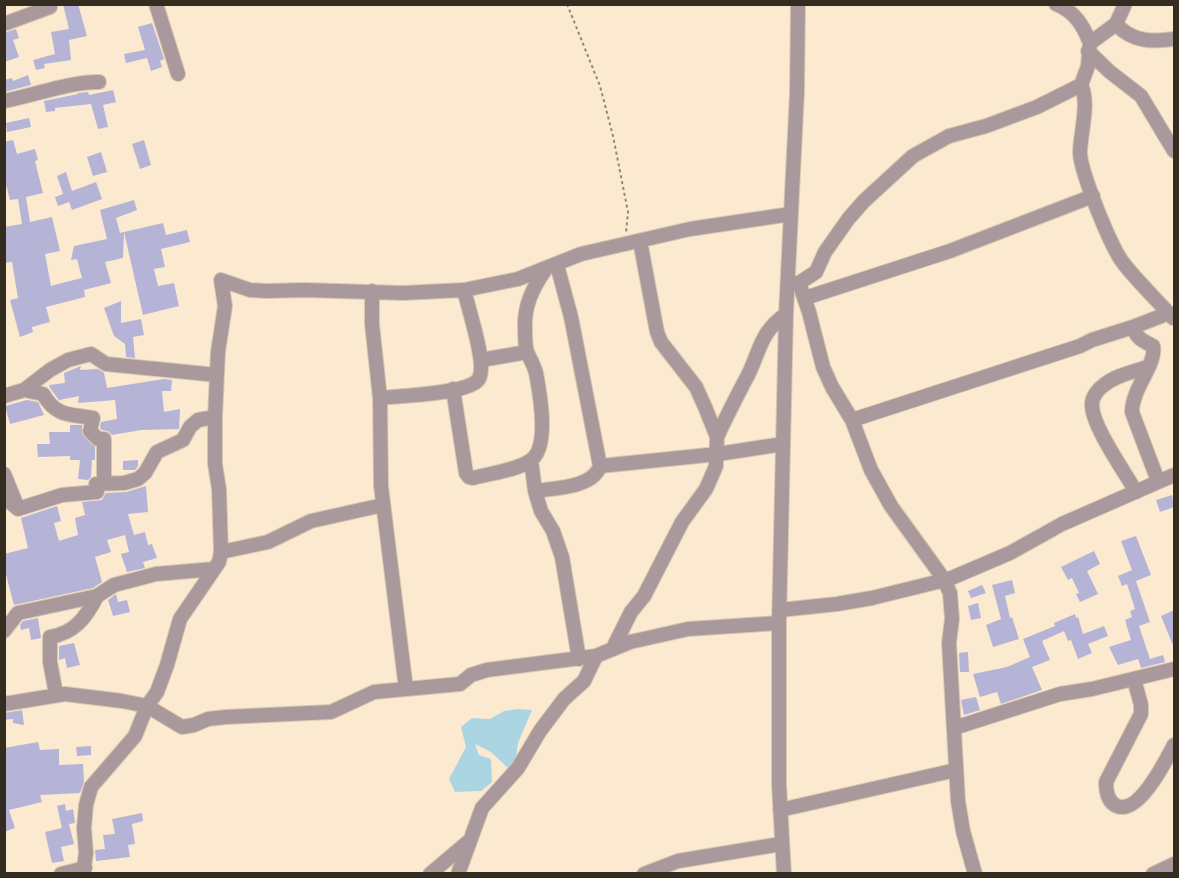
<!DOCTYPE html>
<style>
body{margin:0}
#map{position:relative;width:1179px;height:878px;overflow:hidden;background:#fcead0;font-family:"Times New Roman",serif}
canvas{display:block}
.frame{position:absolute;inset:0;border:6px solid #342c1f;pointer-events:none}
</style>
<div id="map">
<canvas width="1179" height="878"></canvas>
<div class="frame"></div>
</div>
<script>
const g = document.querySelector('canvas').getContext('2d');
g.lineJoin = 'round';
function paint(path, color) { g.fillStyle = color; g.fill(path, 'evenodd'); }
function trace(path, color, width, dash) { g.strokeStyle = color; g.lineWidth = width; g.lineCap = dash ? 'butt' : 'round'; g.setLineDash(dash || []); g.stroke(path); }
paint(new Path2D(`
 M517 709 532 710 518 743 516 758 509 769 491 752 475 744 479 755 491 759 492 782 481 791 455 792 449 779 466 747 461 727 472 718 490 719 504 711Z`), '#abd5e2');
paint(new Path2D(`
 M63 4H78L87 36 69 40 71 60 44 64 45 68 36 70 33 60 55 54 51 32 69 29Z
 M152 23 164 59 160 61 162 67 151 71 147 58 126 63 124 54 145 50 138 27Z
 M16 29 19 38 13 40 19 57 4 62V33Z
 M28 75 31 85 4 92V80L12 78 13 81Z
 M113 90 116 102 103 105 108 127 98 129 91 104 55 108V111L46 112 44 101 78 94V93L88 92 89 95Z
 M29 118 31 127 7 132 6 123Z
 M13 140 17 154 35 149 38 160 35 161 43 193 26 197 30 222 52 217 60 251 45 254 51 286 66 282V284V282L82 278 77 259 71 260 74 246 107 239 100 210 134 200 137 210 116 218 120 233 124 232 123 258 105 262 111 283 84 290 85 297 46 307 50 322 32 327 33 332 20 337 10 300 18 298 12 262 4 263V227L22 224 18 199 10 200 4 177V142Z
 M144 140 151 165 140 169 132 144Z
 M101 152 107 172 93 176 87 157Z
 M66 172 72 191 96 182 102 199 72 210 69 202 58 206 55 197 63 194 57 176Z
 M163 223 166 235 187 230 190 242 161 249 165 267 154 269 158 286 174 283 179 306 143 315 124 232Z
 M121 301V323L141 319 144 335 133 337 135 358 126 357 125 344 114 336 104 308Z
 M81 366 80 370 98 369 104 373 107 388 164 379 172 380 171 391H162L164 412 180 409 179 429 141 430 112 435 108 431 102 430 100 428 101 422 117 419 115 400 78 403 79 396 59 400 50 388 49 385 65 383 64 373Z
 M27 400 38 402 44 415 10 424 5 406Z
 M70 425H82V434L95 447V460H92L91 477 88 480 78 479 80 460H70V456L38 457 37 444H50L49 432H70Z
 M138 460V466L135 470H123V461Z
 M146 486 148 512 128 514 134 535 145 532 148 545 152 544 157 558 143 562 145 568 127 572 121 554 129 552 125 535 107 540 111 552 95 557 102 582 93 588 14 605 4 567V554L28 548 21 518 57 506 61 521 54 523 59 541 78 535 75 518 85 515 82 502 102 500 106 493 126 492Z
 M1172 495 1174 507 1160 512 1156 500Z
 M1136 536 1151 575 1136 581 1150 622 1139 626 1150 659 1163 655 1165 662 1141 668 1138 659 1118 665 1109 647 1131 640 1125 620 1132 617 1130 611 1135 609 1127 584 1122 586 1118 576 1132 570 1121 541Z
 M1094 551 1100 564 1087 571 1098 594 1080 602 1076 594 1079 593 1072 578 1068 580 1061 567Z
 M1012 580 1015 593 1005 596 1010 618 1012 617 1019 639 993 647 986 625 1001 619 992 585Z
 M982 585 986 593 971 598 968 591Z
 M116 594 118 602 127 600 130 612 113 616 108 600Z
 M978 603 981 618 971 620 968 606Z
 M1174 610V648L1161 616Z
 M1075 614 1076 618 1078 617 1083 634 1104 626 1108 636 1088 644 1092 653 1078 659 1071 640 1068 641 1064 631 1042 641 1050 660 1032 667 1042 690 1001 704 997 692 980 697 973 674 1007 667 1030 657 1023 639 1055 626 1054 623Z
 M38 618 41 638 31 640 29 628 21 630 20 625 23 621Z
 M74 643 80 665 67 668 65 658 59 660V646Z
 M968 652 969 672H960L959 653Z
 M976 697 980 710 964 715 961 700Z
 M22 710 24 725 13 723V719L4 720V713Z
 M38 742 40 750 59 749V765L83 764 84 782 80 793 40 795 42 802 9 810 15 828 4 832V748Z
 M91 746V755L77 756 76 747Z
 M65 804 66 811 73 809 75 823 69 824 74 844 61 847 64 861 52 863 45 832 62 828 57 806Z
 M142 813 143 821 132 824 135 844 128 845 130 857 96 861 95 850 105 849 103 835 115 834 112 819Z`), '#b5b3d6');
const minor = new Path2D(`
 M156 4 178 74
 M1056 4C1075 12 1083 25 1090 43
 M4 24 50 7 49 4
 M1116 24C1132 42 1152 42 1174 39
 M1088 51 1110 72 1141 96 1174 151
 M1081 85C1090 103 1080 134 1080 153 1081 173 1111 248 1124 264 1139 283 1157 300 1173 318
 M4 101C37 95 67 82 99 82
 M792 283H799L816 272 825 252 849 218 864 201 913 156 949 136 986 126 1037 107 1081 85 1088 66 1090 43 1116 24 1125 4
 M799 283 809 312 823 367 832 387 852 420 871 470 891 506 943 578 950 593 952 619 949 643 958 801 963 831 975 874
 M372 291V324L380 398 381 486 406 689
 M805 298 950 251 1093 196
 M1133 327C1136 338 1143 341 1153 346 1157 364 1132 388 1132 412L1158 481
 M481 360 527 352
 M453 389 466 473 469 477 473 478C491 473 514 471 530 461 550 448 540 394 536 373 534 365 530 359 527 352 525 346 525 336 525 329 524 306 532 289 545 270
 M24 390 43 394C56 417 70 414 93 418L90 431 98 439H104V477L106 482
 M4 396 24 390 50 370 68 360 91 354 106 364 217 375
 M380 398C399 396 464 394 477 381 480 379 481 372 481 368 482 351 469 310 464 290
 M852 420 1080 346 1092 340 1133 327 1169 313
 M717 437C727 415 738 394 749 373 761 347 761 332 786 314
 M531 460 535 491 541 511 553 531 562 557 579 659
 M600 466 718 454 783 444
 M4 474 17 506
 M535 491C554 488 593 488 600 466L571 317 557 265
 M1136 492C1125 472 1091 425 1092 404 1092 397 1098 389 1104 385 1116 375 1133 372 1147 367
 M4 497 18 509 62 495 97 492 96 484 124 483 138 479 145 473 157 452 183 440 190 427 198 420 215 417
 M221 552 268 542 311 521 383 505
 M780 610 837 604 872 598 949 579 1010 553 1062 524 1174 475
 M4 631 18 613 97 596 114 585 156 574 214 569
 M613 648 631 612 644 596 682 522 706 489 716 466 717 437 705 407 696 387 661 342 657 332 640 241
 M1134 679 1141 705V714L1106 782C1106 791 1107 802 1117 806 1139 815 1166 760 1174 745
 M56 694 50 662V637C74 633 86 618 97 596
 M4 704 65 694 122 701 147 706 182 727 194 725 208 719 226 717 331 712 374 692 460 684 471 675 487 670 596 656 630 642 688 629 779 623
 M954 728 1060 694 1092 689 1174 669
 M780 810 956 770
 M61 874 85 868
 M83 874 86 853 84 828 86 805 91 787 135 736 147 706 157 692 167 665 180 619 219 562 221 552 219 489 215 464V417L218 352 225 306 221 280 250 290 266 291 304 290 403 293 464 290 518 279 581 254 690 229 791 214
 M430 874 469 841
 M458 874 482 808 518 768 540 731 564 699 584 681 596 656
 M644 874 678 861 781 844
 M784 874 779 784V623L786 314 797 92 798 4
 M1153 874 1174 864`);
trace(minor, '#d8c8b0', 16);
trace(new Path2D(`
 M567 4 600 86 613 136 628 212 626 233`), '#948774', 2, [3, 3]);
trace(minor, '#a9989c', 14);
</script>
